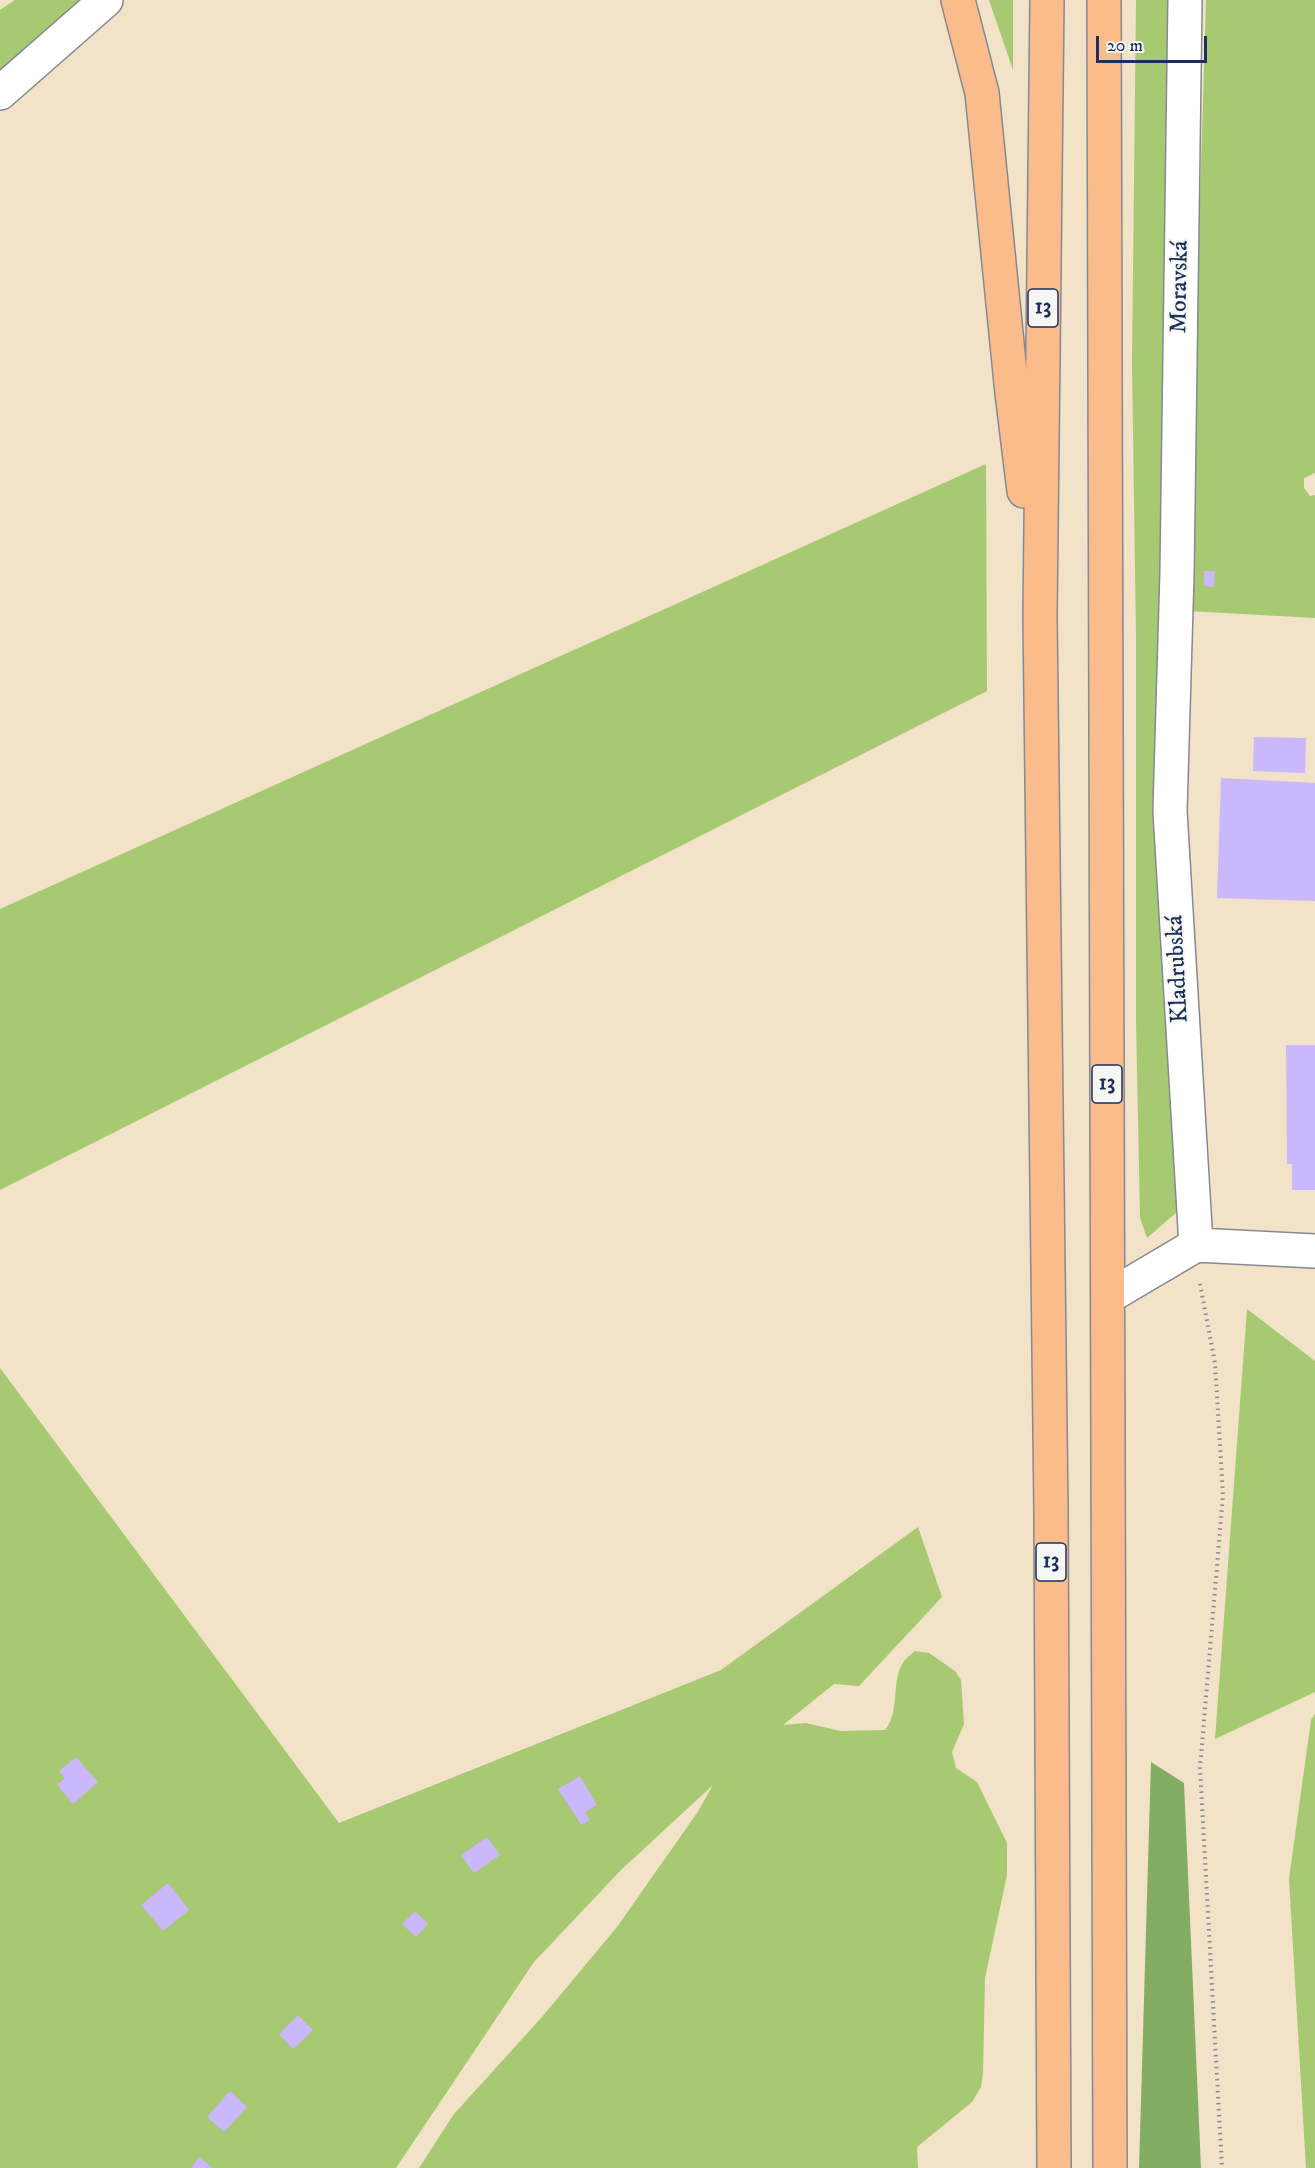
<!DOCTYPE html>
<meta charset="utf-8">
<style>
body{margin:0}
#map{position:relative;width:1315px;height:2168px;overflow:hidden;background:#f2e2c8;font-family:"IM FELL DW Pica",serif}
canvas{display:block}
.scale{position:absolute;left:1096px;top:36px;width:111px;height:27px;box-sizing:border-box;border:3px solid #1b2f5e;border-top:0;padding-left:8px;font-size:18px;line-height:21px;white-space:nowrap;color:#1b2f5e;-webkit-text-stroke:4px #f6f6f2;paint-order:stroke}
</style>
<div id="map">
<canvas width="1315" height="2168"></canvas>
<div class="scale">20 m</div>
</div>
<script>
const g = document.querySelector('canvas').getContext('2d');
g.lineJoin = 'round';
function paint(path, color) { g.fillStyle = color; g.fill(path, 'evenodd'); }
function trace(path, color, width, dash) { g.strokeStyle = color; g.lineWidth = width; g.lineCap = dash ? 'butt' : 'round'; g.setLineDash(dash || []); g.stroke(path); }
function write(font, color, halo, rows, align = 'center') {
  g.font = font + ' "IM FELL DW Pica",serif'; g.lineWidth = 4.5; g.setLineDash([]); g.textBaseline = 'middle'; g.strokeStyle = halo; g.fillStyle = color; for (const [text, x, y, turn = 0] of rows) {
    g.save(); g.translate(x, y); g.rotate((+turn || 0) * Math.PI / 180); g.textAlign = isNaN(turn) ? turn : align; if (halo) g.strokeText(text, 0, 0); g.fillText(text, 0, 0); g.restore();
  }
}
paint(new Path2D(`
 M15 0H85L0 70V10Z
 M989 0H1013V70Z
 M1136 0H1170L1178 1211 1147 1238 1140 1218 1136 1019V638L1132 363Z
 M1206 0H1315V473L1304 478V488L1310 496 1315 495V618L1188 611 1195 279 1198 268Z
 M986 464 987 691 0 1190V909Z
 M1247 1309 1315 1361V1692L1215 1739Z
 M0 1368 339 1823 721 1670 918 1527 942 1597 859 1686 834 1684 783 1725 806 1723 840 1731 885 1730C901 1711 890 1681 904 1661 907 1657 912 1654 915 1651L929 1653 955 1671 961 1680 964 1724 952 1752 956 1768 977 1782 1007 1843V1875L985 1978 983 2073 981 2087 972 2102 917 2147 918 2168H419L454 2114 542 2017 617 1927 697 1813 713 1785 621 1870 534 1962 396 2168H0Z
 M1315 1714V2168H1306L1289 1879 1311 1720Z`), '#a6c972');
paint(new Path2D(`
 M1151 1762 1184 1783 1201 2168H1139Z`), '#84ad64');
paint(new Path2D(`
 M1204 571H1215L1214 587 1204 586Z
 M1254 737 1306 738 1305 773 1253 771Z
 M1221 778 1315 783V901L1217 898Z
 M1286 1045H1315V1190H1292V1164H1287Z
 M76 1757 98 1782 73 1804 57 1785 65 1778 59 1771Z
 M580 1776 597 1805 585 1812 590 1820 581 1825 558 1789Z
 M487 1837 500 1855 474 1873 461 1855Z
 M168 1883 189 1910 163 1931 141 1905Z
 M415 1911 428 1924 416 1937 402 1924Z
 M298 2015 313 2030 293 2049 279 2034Z
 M230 2091 247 2107 224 2132 207 2117Z
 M199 2157 213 2168H191Z`), '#cbb7fc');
const minor = new Path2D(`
 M1185 0 1177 573 1170 811 1196 1245
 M0 93 106 0
 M1196 1245 1315 1251
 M1108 1297 1196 1245`);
const highway = new Path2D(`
 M958 0 982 93 1012 393 1024 491
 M1047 0 1040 616 1051 1511 1054 2168
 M1104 0 1110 2168`);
trace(minor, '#868893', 36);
trace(highway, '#868893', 36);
trace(new Path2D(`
 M1200 1284 1215 1363 1223 1495 1200 1768 1222 2168`), '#868893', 4, [1.5, 4.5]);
trace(minor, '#fff', 33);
trace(highway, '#f9bc8a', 33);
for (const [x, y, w] of [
 [1043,308,30],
 [1107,1084,30],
 [1051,1562,30]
]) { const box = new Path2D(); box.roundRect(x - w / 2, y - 19, w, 38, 4.5); g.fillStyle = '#f6f6f2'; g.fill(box); trace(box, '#1b2f5e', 1.5); }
write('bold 22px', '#1b2f5e', null, [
 ["13",1043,308],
 ["13",1107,1084],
 ["13",1051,1562]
]);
write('24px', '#1b2f5e', '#f6f6f2', [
 ["Moravská",1181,287,-89],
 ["Kladrubská",1179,969,-93]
]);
</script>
